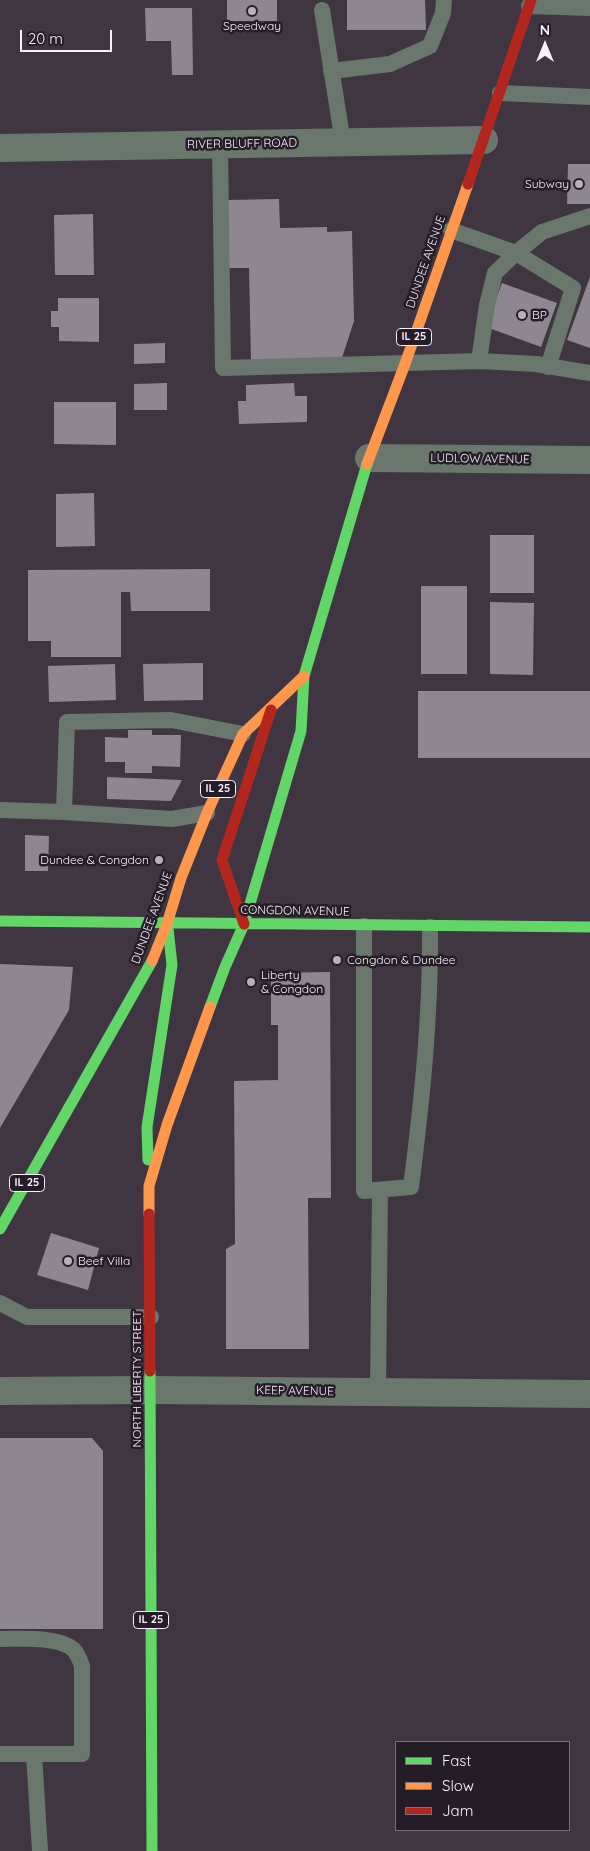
<!DOCTYPE html>
<style>
body{margin:0}
#map{position:relative;width:590px;height:1851px;overflow:hidden;background:#3f3642;font-family:Quicksand,sans-serif}
canvas{display:block}
.legend{position:absolute;left:395px;top:1741px;width:175px;height:90px;box-sizing:border-box;background:#241c27;border:1px solid #7a707d;margin:0;padding:6px 9px;list-style:none;font-size:15px;color:#fbefff}
.legend li{display:flex;align-items:center;gap:10px;height:25px}
.legend b{width:25px;border:1px solid #7a707d}
.north{position:absolute;left:520px;top:20px;width:50px;height:50px;-webkit-text-stroke:4px #241c27;paint-order:stroke;rotate:0deg;font-size:14px;font-weight:700;line-height:20px;text-align:center;color:#fbefff}
.north::after{content:'';display:block;margin:auto;width:18px;height:22px;background:#fbefff;clip-path:polygon(50% 0,100% 100%,50% 72%,0 100%)}
.scale{position:absolute;left:20px;top:30px;width:92px;height:22px;box-sizing:border-box;border:2px solid #fbefff;border-top:0;padding-left:6px;font-size:15px;line-height:18px;white-space:nowrap;color:#fbefff;-webkit-text-stroke:4px #241c27;paint-order:stroke}
</style>
<div id="map">
<canvas width="590" height="1851"></canvas>
<ul class="legend">
<li><b style="height:6px;background:#63d668"></b>Fast</li>
<li><b style="height:6px;background:#ff974d"></b>Slow</li>
<li><b style="height:6px;background:#b3261e"></b>Jam</li>
</ul>
<div class="north">N</div>
<div class="scale">20 m</div>
</div>
<script>
const g = document.querySelector('canvas').getContext('2d');
g.lineJoin = 'round';
function paint(path, color) { g.fillStyle = color; g.fill(path, 'evenodd'); }
function trace(path, color, width, dash) { g.strokeStyle = color; g.lineWidth = width; g.lineCap = dash ? 'butt' : 'round'; g.setLineDash(dash || []); g.stroke(path); }
function write(font, color, halo, rows, align = 'center') {
  g.font = font + ' Quicksand,sans-serif'; g.lineWidth = 5; g.setLineDash([]); g.textBaseline = 'middle'; g.strokeStyle = halo; g.fillStyle = color; for (const [text, x, y, turn = 0] of rows) {
    g.save(); g.translate(x, y); g.rotate((+turn || 0) * Math.PI / 180); g.textAlign = isNaN(turn) ? turn : align; if (halo) g.strokeText(text, 0, 0); g.fillText(text, 0, 0); g.restore();
  }
}
paint(new Path2D(`
 M227 0H277V21H227Z
 M347 0H425L426 30H347Z
 M145 8H192L193 75H172L171 41H146Z
 M568 164H590V204H567Z
 M279 199 280 228 327 227V232L352 231 354 321 341 361 251 362 249 268H228L226 200Z
 M93 214 94 275H55L54 215Z
 M590 277V348L567 340Z
 M502 283 557 303 541 347 486 327Z
 M58 298H99V342L59 341V327H51V311H58Z
 M165 343V363L134 364V344Z
 M167 383V410H134V384Z
 M294 383 295 396H307V422L239 424 238 401H246V385Z
 M54 402H116V445L54 444Z
 M94 493 95 546 56 547V494Z
 M490 535H534V593H490Z
 M210 569V611H131L130 592H121V657H51V641H28V570Z
 M421 586H467V674H421Z
 M490 602 534 603 533 675 490 674Z
 M203 663V700L144 701 143 664Z
 M115 664 116 700 49 702 48 666Z
 M418 691H590V758H418Z
 M128 730H152V735H181L180 767 152 766V773H125V762H105V737L128 738Z
 M107 777 182 780 171 801 107 799Z
 M25 835 49 836 48 871H25Z
 M0 964 73 967 69 1010 0 1128Z
 M330 972 331 1198H308L309 1349H226V1249L235 1244 234 1081 278 1080V1025H271V973Z
 M51 1233 99 1248 88 1290 37 1275Z
 M0 1438H92L103 1451V1629H0Z`), '#8e8691');
trace(new Path2D(`
 M529 6 590 8
 M322 10 343 143
 M331 71 390 64 430 46 443 13 444 0
 M500 93 590 97
 M220 145 223 368 479 361 536 364 590 373
 M451 230 516 253 495 273 487 305 479 361
 M548 367 573 288 516 253 542 232 590 216
 M0 810 64 812 172 819 207 813
 M64 812 67 722 171 720 243 734
 M364 926V1191L411 1187C422 1101 431 1014 430 927
 M0 1303 27 1317H151
 M378 1392 380 1190
 M0 1639C20 1639 56 1636 73 1649 77 1653 80 1660 82 1666V1754H34
 M0 1754H34L40 1851`), '#6a776c', 16);
trace(new Path2D(`
 M0 148 484 140
 M369 458 590 460
 M0 1391 151 1390 590 1394`), '#6a776c', 28);
trace(new Path2D(`
 M0 921 590 927
 M210 1007 225 967 244 924 301 731 304 676 367 464
 M148 1160 147 1127 172 965 168 928
 M0 1229 152 961
 M150 1371 152 1851`), '#63d668', 11);
trace(new Path2D(`
 M367 464 405 364 468 184
 M152 961 167 924 181 878 207 813 243 734 304 676
 M149 1214V1186L167 1125 210 1007`), '#ff974d', 11);
trace(new Path2D(`
 M468 184 531 0
 M244 924 222 860 271 710
 M149 1214 150 1371`), '#b3261e', 11);
for (const [x, y, r, color] of [
 [252,11,5,"#b9aebd"],
 [579,184,5,"#b9aebd"],
 [522,315,5,"#b9aebd"],
 [159,860,5,"#b9aebd"],
 [337,960,5,"#b9aebd"],
 [251,982,5,"#b9aebd"],
 [68,1261,5,"#b9aebd"]
]) { const dot = new Path2D(); dot.arc(x, y, r, 0, 2 * Math.PI); g.fillStyle = color; g.fill(dot); trace(dot, '#241c27', 2); }
for (const [x, y, w] of [
 [414,337,35],
 [218,789,35],
 [27,1183,35],
 [151,1620,35]
]) { const box = new Path2D(); box.roundRect(x - w / 2, y - 8.5, w, 17, 4); g.fillStyle = '#241c27'; g.fill(box); trace(box, '#fbefff', 1); }
write('bold 11px', '#fbefff', null, [
 ["IL 25",414,337],
 ["IL 25",218,789],
 ["IL 25",27,1183],
 ["IL 25",151,1620]
]);
write('12px', '#fbefff', '#241c27', [
 ["Speedway",252,26,"center"],
 ["Subway",569,184,"right"],
 ["BP",532,315],
 ["Dundee & Congdon",149,860,"right"],
 ["Congdon & Dundee",347,960],
 ["Liberty",261,975],
 ["& Congdon",261,989],
 ["Beef Villa",78,1261]
], 'left');
write('12px', '#fbefff', '#241c27', [
 ["RIVER BLUFF ROAD",242,144,-1],
 ["DUNDEE AVENUE",426,262,-71],
 ["LUDLOW AVENUE",480,459,1],
 ["CONGDON AVENUE",295,911,1],
 ["DUNDEE AVENUE",152,918,-70],
 ["NORTH LIBERTY STREET",137,1379,-90],
 ["KEEP AVENUE",295,1391,1]
]);
</script>
